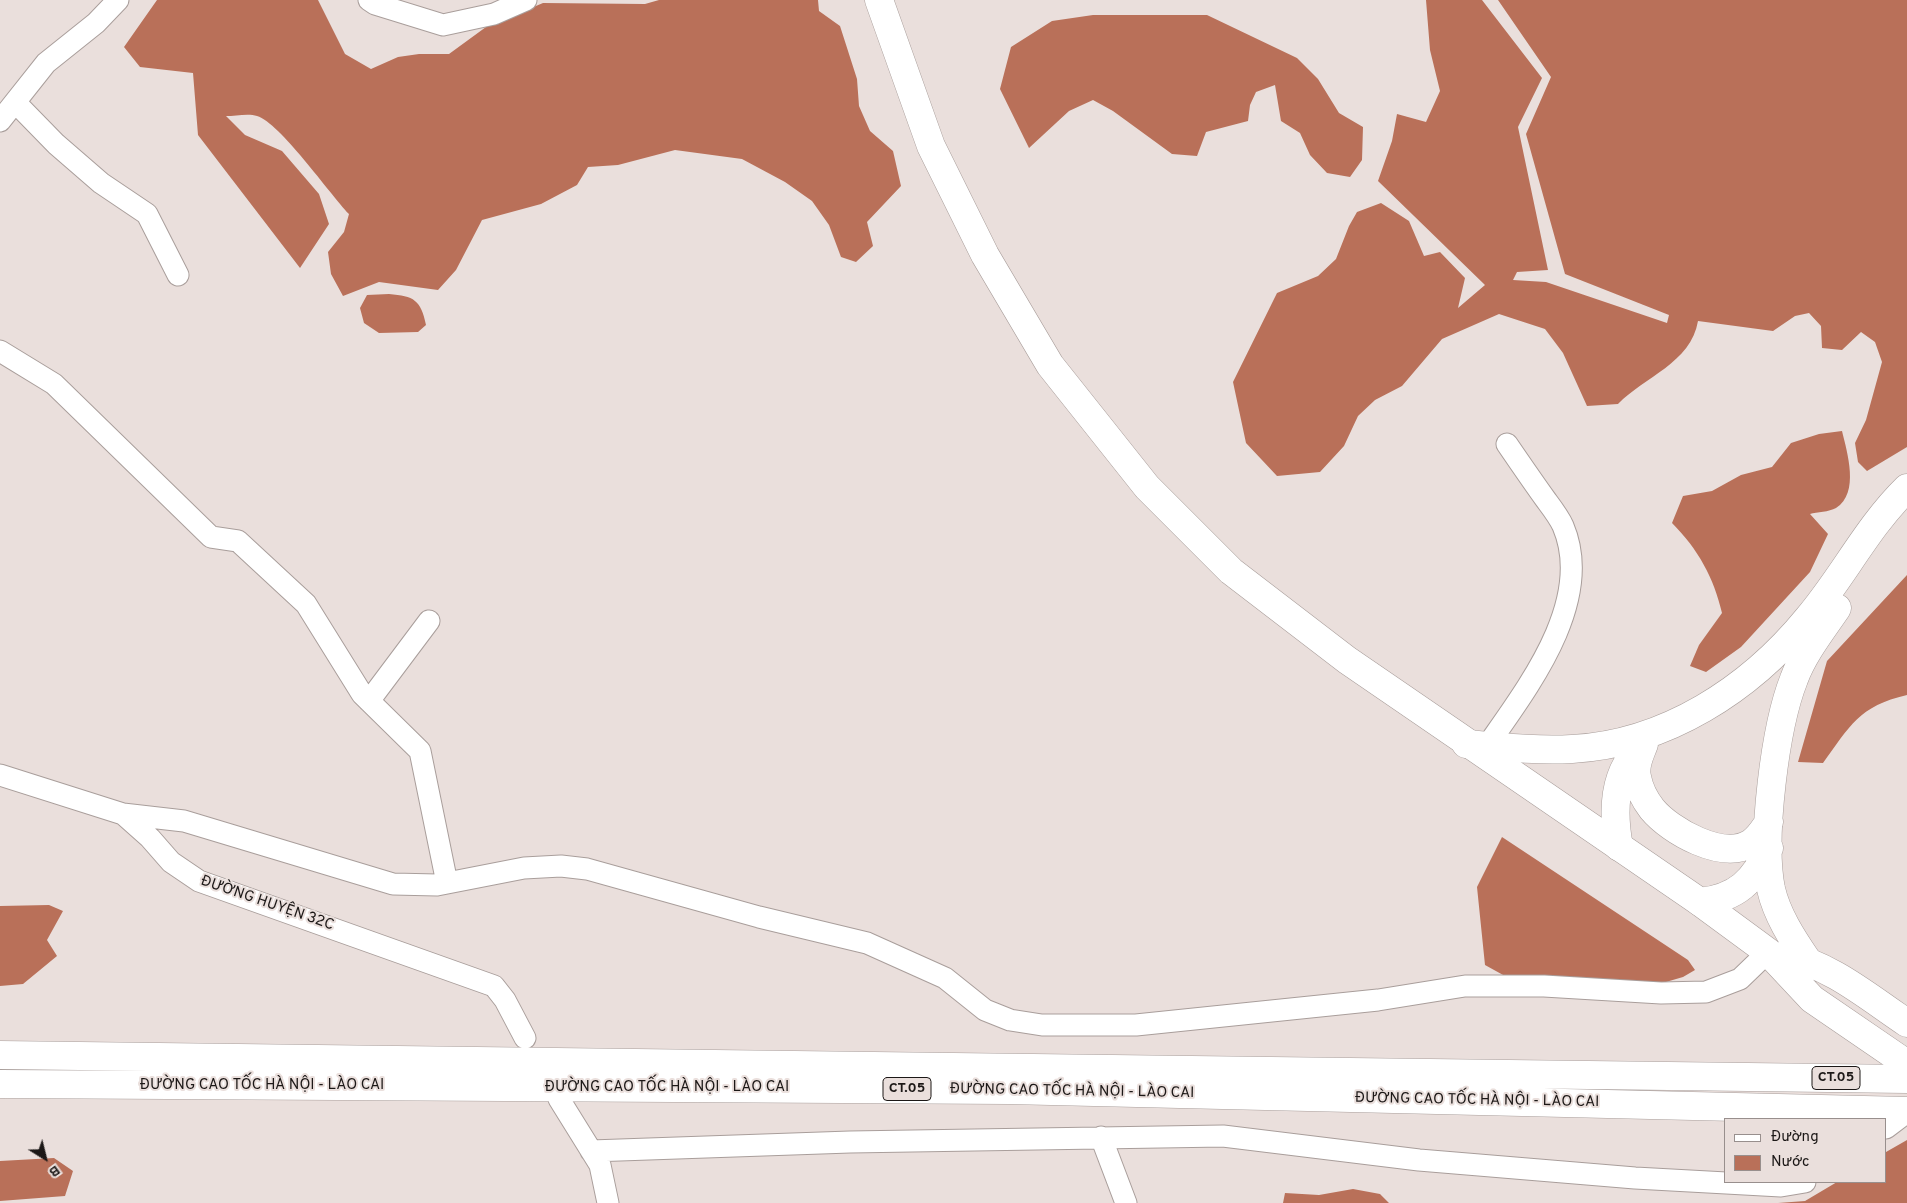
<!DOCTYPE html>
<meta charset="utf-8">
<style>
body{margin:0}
#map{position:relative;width:1907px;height:1203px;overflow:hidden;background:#eadfdc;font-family:Overpass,sans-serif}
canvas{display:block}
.legend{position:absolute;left:1724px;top:1118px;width:162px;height:65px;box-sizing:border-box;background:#eadfdc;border:1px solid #988f8d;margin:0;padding:6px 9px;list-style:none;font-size:15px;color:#1c1817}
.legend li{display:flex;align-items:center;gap:10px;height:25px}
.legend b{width:25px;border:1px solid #988f8d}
.north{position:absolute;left:20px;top:1133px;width:50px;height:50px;-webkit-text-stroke:4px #eadfdc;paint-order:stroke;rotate:144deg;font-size:14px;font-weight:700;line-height:20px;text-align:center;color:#1c1817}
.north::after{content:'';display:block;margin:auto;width:18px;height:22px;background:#1c1817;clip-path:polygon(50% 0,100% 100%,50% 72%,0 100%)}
</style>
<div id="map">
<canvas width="1907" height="1203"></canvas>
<ul class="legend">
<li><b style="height:6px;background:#fff"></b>Đường</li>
<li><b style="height:14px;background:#b97059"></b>Nước</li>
</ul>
<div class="north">B</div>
</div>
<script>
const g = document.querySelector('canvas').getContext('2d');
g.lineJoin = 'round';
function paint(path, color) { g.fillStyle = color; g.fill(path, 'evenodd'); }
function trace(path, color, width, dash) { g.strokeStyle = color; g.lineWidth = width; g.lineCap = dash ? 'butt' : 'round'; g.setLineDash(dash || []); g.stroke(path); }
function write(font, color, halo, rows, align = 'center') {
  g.font = font + ' Overpass,sans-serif'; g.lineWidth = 4; g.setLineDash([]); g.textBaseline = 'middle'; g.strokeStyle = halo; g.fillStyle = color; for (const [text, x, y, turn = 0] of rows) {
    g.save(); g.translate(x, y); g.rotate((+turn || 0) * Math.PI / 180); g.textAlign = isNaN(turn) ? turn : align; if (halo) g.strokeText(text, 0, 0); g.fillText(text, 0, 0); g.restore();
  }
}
paint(new Path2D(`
 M157 0H318L345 54 371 69 398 57 419 54H449L486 27 543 3 645 4 659 0H818L819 11 840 26 857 79 859 106 870 131 893 151 901 186 867 222 873 246 856 262 841 257 829 225 812 201 785 182 742 159 675 150 618 165 588 167 577 185 541 204 482 220 456 270 438 290 379 282 343 296 331 274 328 252 344 232 349 214C329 193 280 123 257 116 249 113 235 116 226 116L245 135 282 151 319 194 329 224 300 268 198 135 193 73 140 67 124 47Z
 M1426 0H1482L1542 78 1518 127 1548 270 1517 272 1513 280 1546 282 1667 323 1669 315 1565 274 1526 134 1551 77 1498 0H1907V447L1867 471 1858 462 1855 443 1866 420 1882 362 1875 342 1861 332 1842 350 1822 348 1821 326 1809 313 1795 316 1773 331 1698 321C1691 363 1644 377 1618 404L1587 406 1563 353 1545 329 1499 314 1442 339 1402 386 1375 400 1358 416 1344 446 1320 472 1277 476 1246 443 1233 382 1277 293 1318 276 1336 259 1349 226 1357 212 1381 203 1409 221 1424 256 1440 252 1465 278 1458 308 1485 285 1378 181 1392 141 1397 114 1426 122 1440 91 1430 50Z
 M1093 15H1207L1297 58 1318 79 1339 113 1363 127 1362 160 1350 177 1327 173 1310 155 1300 133 1281 121 1275 85 1256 92 1250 105 1248 121 1206 132 1197 156 1172 154 1113 111 1093 100 1069 111 1029 148 1000 89 1011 47 1052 21Z
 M389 294C414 296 421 300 426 325L418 332 379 333 364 323 360 308 367 295Z
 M1842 431C1847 452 1860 493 1836 508 1829 512 1817 512 1810 514L1828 534 1810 572 1741 647 1706 672 1690 666 1699 645 1722 613C1714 578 1698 549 1672 523L1683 496 1712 491 1741 475 1772 467 1791 443 1819 434Z
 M1907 575V695C1859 706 1850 726 1823 763L1798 762 1827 661Z
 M1502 837 1688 960 1695 970 1683 977 1659 984 1514 981 1485 965 1477 887Z
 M49 905 63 911 47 940 57 956 23 984 0 986V906Z
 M1907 1140V1203H1778L1805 1201 1837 1182H1886V1152Z
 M54 1158 73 1171 65 1196 0 1201V1161Z
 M1353 1189 1380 1194 1389 1203H1283L1285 1193 1319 1195Z`), '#b97059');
const minor = new Path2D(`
 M369 0 375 4 443 25 494 14 526 0
 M15 102 56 144 101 183 147 214 178 275
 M0 121 46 63 96 23 118 0
 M0 351 54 384 211 537 238 541 306 604 362 694 420 751 447 883
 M369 701 429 621
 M1487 746C1528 687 1595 601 1563 526 1559 517 1552 508 1546 500 1533 482 1520 463 1507 444
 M0 775 123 814 150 838 171 862 199 881 494 986 505 1000 525 1038
 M123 814 184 821 393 884 437 885 524 868 561 866 587 869 759 917 867 943 945 978 985 1010 1010 1020 1042 1025H1136L1378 1000 1465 986H1544L1661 993 1706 992 1740 979 1768 952
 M559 1099 600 1165 608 1203
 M1886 1128 1907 1112
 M1101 1137 1126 1203
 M591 1151 850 1142 1223 1136 1419 1160 1635 1178 1781 1186 1805 1182`);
const major = new Path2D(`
 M879 0 931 146 985 255 1050 365 1147 487 1231 571 1347 660 1700 902 1768 952 1812 999 1907 1064
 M1784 955C1831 965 1868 997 1907 1023`);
const highway = new Path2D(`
 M1466 744C1501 747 1537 751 1572 749 1666 744 1750 689 1808 618 1843 577 1867 527 1907 488
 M1644 744C1640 755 1634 765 1637 777 1639 788 1645 800 1652 809 1670 831 1723 861 1751 843 1759 838 1764 829 1769 822
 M1619 847C1613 815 1613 777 1636 752
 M1700 902C1737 898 1754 881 1769 848
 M1807 960C1792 938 1777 915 1771 889 1761 839 1775 727 1794 679 1803 654 1822 630 1837 608
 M0 1055 1907 1079
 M0 1084 1008 1090 1907 1111`);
trace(minor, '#a99e9b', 23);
trace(major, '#a99e9b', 29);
trace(highway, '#a99e9b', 29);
trace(minor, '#fff', 21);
trace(major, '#fff', 28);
trace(highway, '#fff', 28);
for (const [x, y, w] of [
 [1836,1078,48],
 [907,1089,48]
]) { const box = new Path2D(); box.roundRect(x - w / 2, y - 11.5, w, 23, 4); g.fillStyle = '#eadfdc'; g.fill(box); trace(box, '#1c1817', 1); }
write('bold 14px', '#1c1817', null, [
 ["CT.05",1836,1078],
 ["CT.05",907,1089]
]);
write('15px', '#1c1817', '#eadfdc', [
 ["ĐƯỜNG HUYỆN 32C",267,904,19],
 ["ĐƯỜNG CAO TỐC HÀ NỘI - LÀO CAI",262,1086],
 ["ĐƯỜNG CAO TỐC HÀ NỘI - LÀO CAI",667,1088],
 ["ĐƯỜNG CAO TỐC HÀ NỘI - LÀO CAI",1072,1092,1],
 ["ĐƯỜNG CAO TỐC HÀ NỘI - LÀO CAI",1477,1101,1]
]);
</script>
